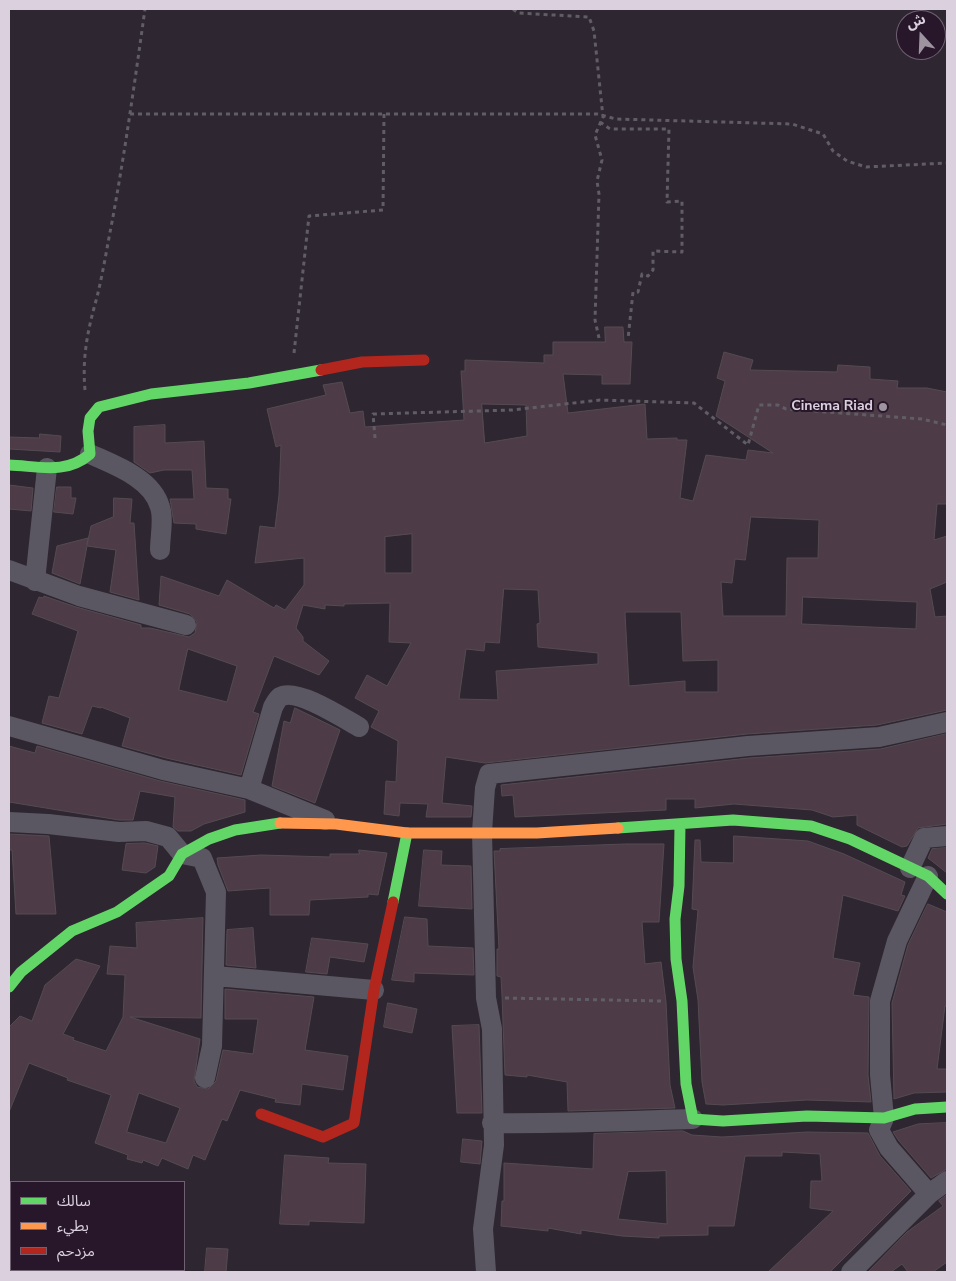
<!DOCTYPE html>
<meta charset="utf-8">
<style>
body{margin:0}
#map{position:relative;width:956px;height:1281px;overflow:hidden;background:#2e2630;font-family:"Nunito Sans","Noto Sans Arabic",sans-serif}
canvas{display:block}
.frame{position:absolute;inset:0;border:10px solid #dbd0dd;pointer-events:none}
.legend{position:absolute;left:10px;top:1181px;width:175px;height:90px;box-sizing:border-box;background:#28172b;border:1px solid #706172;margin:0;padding:6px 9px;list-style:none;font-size:15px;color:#dbd0dd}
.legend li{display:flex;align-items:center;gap:10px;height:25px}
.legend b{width:25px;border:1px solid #706172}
.north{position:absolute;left:896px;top:10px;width:50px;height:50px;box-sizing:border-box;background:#28172b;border:1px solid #706172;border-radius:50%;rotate:340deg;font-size:14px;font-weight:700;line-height:20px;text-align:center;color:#dbd0dd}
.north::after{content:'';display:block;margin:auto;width:18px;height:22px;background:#9e94a0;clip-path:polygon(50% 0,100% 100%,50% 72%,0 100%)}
</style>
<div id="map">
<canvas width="956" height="1281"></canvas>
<div class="frame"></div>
<ul class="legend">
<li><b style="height:6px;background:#63d668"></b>سالك</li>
<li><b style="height:6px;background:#ff974d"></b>بطيء</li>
<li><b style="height:6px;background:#b3261e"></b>مزدحم</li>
</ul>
<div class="north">ش</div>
</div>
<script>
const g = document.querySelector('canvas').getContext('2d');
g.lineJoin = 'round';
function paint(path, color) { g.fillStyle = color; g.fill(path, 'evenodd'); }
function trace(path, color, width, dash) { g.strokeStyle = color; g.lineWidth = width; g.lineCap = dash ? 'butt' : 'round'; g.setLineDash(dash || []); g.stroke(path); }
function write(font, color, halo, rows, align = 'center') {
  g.font = font + ' "Nunito Sans",sans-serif'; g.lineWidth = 4; g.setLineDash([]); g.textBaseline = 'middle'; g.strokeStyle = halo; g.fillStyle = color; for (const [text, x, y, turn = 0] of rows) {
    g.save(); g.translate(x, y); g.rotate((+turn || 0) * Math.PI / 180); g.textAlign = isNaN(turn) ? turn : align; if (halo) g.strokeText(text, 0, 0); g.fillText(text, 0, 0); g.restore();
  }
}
const building = new Path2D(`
 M605 327H623L624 342H632L630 384H602V375L563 374 568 413 645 404 647 439 677 438V440H687L680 498 693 501 706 455 746 460 748 450 773 453 716 416 725 381 717 378 724 352 753 360 750 370 837 372 838 365 870 367V379L898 381 897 388H927L947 392V504H937L934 540 947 536V582L930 589 935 617 947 616V710L877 725 747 734 485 763 446 757 442 803 472 806 471 817H426L428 804 400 803 399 816 384 814 386 781 396 782 398 741 371 727 379 711 355 698 367 675 387 686 411 643 389 642 390 603 344 604V606L325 605V609L303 605 296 628 303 637V641L329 661 319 675 274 656 253 712 259 714 241 775 166 758 122 746 130 718 101 707V708L92 706 82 734 42 723 49 696 59 698 78 631 32 614 39 597 43 598 44 596 76 607 141 625V628H150L189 637 195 633 197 622 190 614 159 605 161 576 219 596 227 580 274 608 276 605 285 610 304 585V558L255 563 260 526 275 528 279 495 281 445 276 447 267 409 326 395 323 385 342 382 350 413 363 411 365 427 464 420 461 371H465V360L544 363V355H553V342H605ZM482 404 526 405 527 436 485 443ZM751 517 819 520 818 558H787L786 616H723L721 582 732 583 735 559 745 560ZM412 534V573H385V537ZM504 589 538 590 540 623 537 624 538 647 598 653V664L496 671 498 700 459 699 466 649 484 651 485 642 499 643ZM803 597 917 602 916 629 802 624ZM627 612H681L683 661 718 660V692H685V681L629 686 625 613ZM188 649 237 666 227 702 179 690Z
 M165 425V443L204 441 206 488 228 489V499H231L226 534 196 529V524L174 523 170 499H194L192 470H164L150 473 134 462V427Z
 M40 434 61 436 60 452 9 449V437L39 438Z
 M9 485 33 488 31 511 9 509Z
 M57 487H71V498H76L73 514 54 512Z
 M114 498 132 499 130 523H134L139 600 110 592 116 550 87 546 80 584 52 573 57 546 88 538 87 545 91 526 113 517Z
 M295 708 340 730 315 803 272 786 284 721 290 723Z
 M947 734V824L918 828 907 846 902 847 857 825V815L833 817 812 810 734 804 695 808V799H666V810L515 817 513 795 502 796 501 785 749 758 880 749Z
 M9 746 35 753 37 746 160 781 245 800V812L204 824 191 831H178L173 827 175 797 140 791 133 820H119L9 802Z
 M9 834 49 836 56 914H16L12 850H9Z
 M734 836 808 841 844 854 905 882 901 895 905 896 898 911 843 895 833 958 860 963 853 995 869 997 868 1075 871 1102 807 1100 723 1105 706 1104 702 1082 698 1000 693 967 698 910 692 909 695 840H700L701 862 733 863Z
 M145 843 158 846 155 867 146 873 122 870 126 844Z
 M625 844H664L659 922H642L645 964 661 962 666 1002 670 1085 675 1108 568 1111 567 1082 527 1075V1077L505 1075 502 996 501 977 497 976V949H499L494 851H500V849Z
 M947 848V873L928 858 932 849Z
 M359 850 387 853 378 895 368 894V897L310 900 309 915H270V888L228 891 218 865 217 858 261 855 330 857V854H359Z
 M424 850 442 851 441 865 471 866 472 909 419 906Z
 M928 904 947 912V1006H945L937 1069H947V1092L914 1093 894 1099 892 1003 908 945Z
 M405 917 427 919 428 946 473 948 474 975 414 973V982L392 980Z
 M203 918 201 1018 130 1017 200 1039 194 1081 197 1087 208 1089 216 1081 223 1050 253 1054 258 1019H225V989L314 997 305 1050 348 1056 343 1090 302 1084 300 1105 275 1102 276 1099 240 1090 227 1121 222 1119 205 1160 193 1155 188 1169 162 1158 158 1166 143 1160 142 1163 127 1159 128 1155 95 1143 111 1095 67 1080 68 1078 29 1063 9 1112V1027L20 1016 32 1021 45 985 76 959 100 966 63 1034 74 1038 73 1040 106 1051 123 1017 125 975 107 974 110 946 137 948 136 923ZM139 1093 180 1108 166 1143 127 1132Z
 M253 928 256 968 226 965 227 930Z
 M312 938 368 944 364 962 330 957 327 974 306 972Z
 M388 1003 417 1009 412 1033 384 1027Z
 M479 1025 482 1113H457L452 1026Z
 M946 1123 947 1169 931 1178 899 1141 893 1132 918 1124Z
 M683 1131 692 1135 722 1137 807 1132 868 1133 880 1156 911 1191 830 1272H768L833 1211 810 1208 811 1181H822L820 1154 782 1152V1156H745L734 1226H708V1235L659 1236V1238L622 1236 581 1230V1234L548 1228V1231L501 1226 502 1201H504V1163L593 1169 594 1134ZM666 1171 667 1224 618 1219 628 1172Z
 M463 1139 482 1141 480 1164 461 1162Z
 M285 1155 329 1158 328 1163 366 1164 364 1223 309 1221V1225L280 1224Z
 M947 1195V1262L933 1272H908L902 1264 891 1272H868L907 1232 943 1206 939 1201Z
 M207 1248 228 1249 226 1272H205Z`);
paint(building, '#4d3c48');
trace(building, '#544b52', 1);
trace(new Path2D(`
 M513 9 518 13 589 17 594 31 603 117 595 135 602 160 597 181 599 194 595 320 599 338
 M130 114H597L616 119 792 124 823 134 833 151 847 161 866 167 947 163
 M600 122 610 129H669L667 202 682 201V252L653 251V270L648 276 642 274 638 292H633L628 339
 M294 353 309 216 383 210 384 114
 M85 390C82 356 88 329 97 297 103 273 107 247 112 222 125 152 135 80 145 9
 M375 438 373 414 512 410 600 400 694 403 748 445 759 405H778L786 409 922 419 947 425
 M505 998 661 1001`), '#615d66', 3, [4, 4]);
trace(new Path2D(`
 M90 454C114 465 152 478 160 507 164 519 160 537 160 550
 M9 570 79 596 186 625
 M35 581 47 468
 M9 726 163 770 249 789 325 820
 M249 789 273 707C275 704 277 699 280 697 296 687 343 718 359 727
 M9 822 48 824 119 832 146 831 168 837 182 854 202 858 216 892 212 1046 205 1078
 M910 868 924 838 947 836
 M928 876 897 941 880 1001V1075L884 1118 879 1130 889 1148 929 1194
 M215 976 374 990
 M492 1123C559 1124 626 1121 693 1119
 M486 1272 483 1229 494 1145 492 1029 486 998 482 832 485 788 489 774 748 746 879 737 947 722
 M851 1272 929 1194 947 1181`), '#5a5762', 20);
trace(new Path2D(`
 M9 465C38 466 66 475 90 454L88 431 90 418 99 407 151 394 249 383 321 370
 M680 825 679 886 675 919 676 959 682 1001 686 1084 693 1119 723 1121 807 1116 884 1118 915 1109 947 1107
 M618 828 733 820 811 826 850 839 928 876 947 894
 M393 902 407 833
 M9 987 21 972 72 931 117 912 169 876 182 854 209 839 235 830 280 823`), '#63d668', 11);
trace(new Path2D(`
 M280 823 336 824 407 833H537L618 828`), '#ff974d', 11);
trace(new Path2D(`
 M321 370 362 362 424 360
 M261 1114 323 1137 354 1123 374 990 393 902`), '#b3261e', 11);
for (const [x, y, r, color] of [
 [883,407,5,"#9e94a0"]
]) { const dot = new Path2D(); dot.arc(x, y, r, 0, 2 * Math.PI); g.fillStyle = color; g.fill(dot); trace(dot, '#28172b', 2); }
write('bold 14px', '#dbd0dd', '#28172b', [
 ["Cinema Riad",873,407]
], 'right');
</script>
